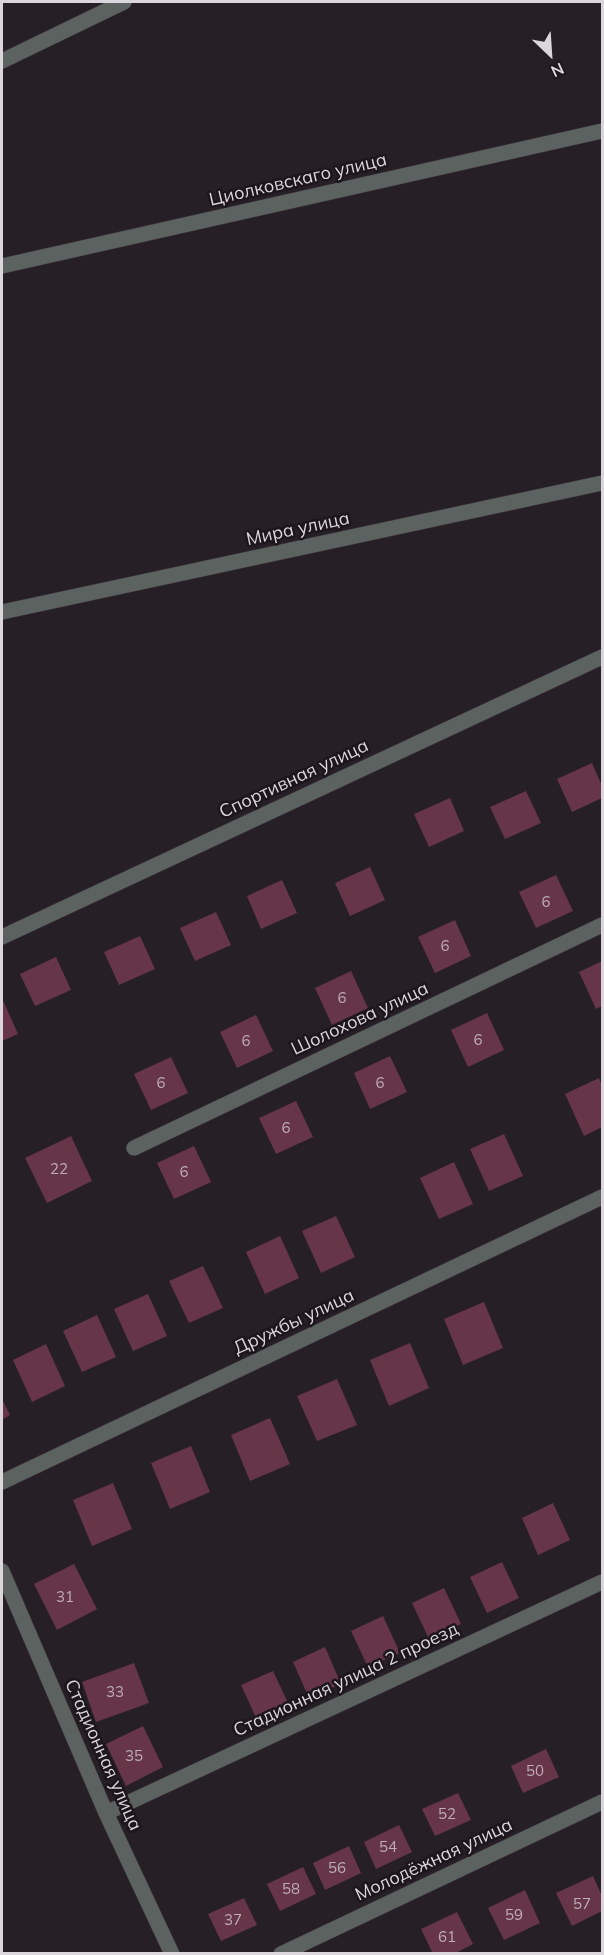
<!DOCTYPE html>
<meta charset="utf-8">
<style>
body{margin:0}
#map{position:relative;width:604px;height:1955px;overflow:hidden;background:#271f26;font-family:Mulish,sans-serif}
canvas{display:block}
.frame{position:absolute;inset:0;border:3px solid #dbd6db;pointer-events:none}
.north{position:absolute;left:520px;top:24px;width:60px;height:60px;-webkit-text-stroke:4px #1d161d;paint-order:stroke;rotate:155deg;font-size:16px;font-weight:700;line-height:24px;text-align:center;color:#dbd6db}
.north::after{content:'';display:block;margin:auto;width:21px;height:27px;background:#dbd6db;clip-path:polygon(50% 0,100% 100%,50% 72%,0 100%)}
</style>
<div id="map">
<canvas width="604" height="1955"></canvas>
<div class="frame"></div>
<div class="north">N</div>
</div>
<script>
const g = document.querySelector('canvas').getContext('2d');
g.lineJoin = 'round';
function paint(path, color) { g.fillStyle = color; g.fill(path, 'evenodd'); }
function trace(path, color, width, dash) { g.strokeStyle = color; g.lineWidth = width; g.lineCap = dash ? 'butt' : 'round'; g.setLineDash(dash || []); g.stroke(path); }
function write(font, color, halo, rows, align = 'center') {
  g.font = font + ' Mulish,sans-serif'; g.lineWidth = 5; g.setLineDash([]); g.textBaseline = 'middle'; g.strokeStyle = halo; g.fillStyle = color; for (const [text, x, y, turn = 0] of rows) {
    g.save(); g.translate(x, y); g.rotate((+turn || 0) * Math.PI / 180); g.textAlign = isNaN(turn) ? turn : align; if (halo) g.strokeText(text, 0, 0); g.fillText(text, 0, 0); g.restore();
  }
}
paint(new Path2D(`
 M592 763 602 786V798L572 812 557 779Z
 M526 791 541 823 505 839 490 807Z
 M450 798 464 831 429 847 414 814Z
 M370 867 385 900 350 916 335 883Z
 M556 875 573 911 536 928 519 892Z
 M282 880 297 913 261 929 247 896Z
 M216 912 231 945 195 961 180 928Z
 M455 920 471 956 435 973 418 937Z
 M140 936 155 969 119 985 104 952Z
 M56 957 71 990 35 1006 20 974Z
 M602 961V1006L596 1009 579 972Z
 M351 971 368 1008 332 1025 315 988Z
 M2 998 18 1034 2 1041Z
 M487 1013 504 1050 468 1067 451 1030Z
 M256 1015 273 1051 237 1068 220 1032Z
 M390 1056 407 1092 370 1109 354 1073Z
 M171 1057 188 1093 151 1110 134 1074Z
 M599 1078 602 1086V1127L584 1136 565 1094Z
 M296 1101 313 1137 276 1154 259 1118Z
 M504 1134 523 1176 489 1191 470 1149Z
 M71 1136 92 1181 47 1203 25 1158Z
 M194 1146 211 1182 174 1199 157 1163Z
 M454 1162 473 1204 439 1219 420 1178Z
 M336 1216 355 1257 321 1273 302 1231Z
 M280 1236 299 1278 265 1294 246 1252Z
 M203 1266 223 1308 189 1323 169 1281Z
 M148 1294 167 1336 133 1351 114 1309Z
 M484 1302 503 1348 463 1365 444 1319Z
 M97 1315 116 1357 82 1372 63 1331Z
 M410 1343 429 1388 389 1406 370 1360Z
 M46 1344 65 1386 32 1402 13 1360Z
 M337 1379 357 1425 317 1441 297 1396Z
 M2 1399 10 1415 2 1420Z
 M270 1418 290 1464 250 1481 231 1435Z
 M191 1446 210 1492 170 1509 151 1463Z
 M113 1483 132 1529 92 1546 73 1500Z
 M553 1503 570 1540 538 1555 522 1518Z
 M502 1562 519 1598 487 1613 470 1577Z
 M74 1564 97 1609 57 1630 34 1584Z
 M444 1588 461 1624 429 1639 412 1603Z
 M383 1616 400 1653 368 1667 351 1631Z
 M325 1647 341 1684 309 1698 293 1662Z
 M134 1663 149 1703 96 1722 82 1682Z
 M273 1671 290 1707 258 1722 241 1685Z
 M143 1726 163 1767 126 1786 106 1744Z
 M546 1749 559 1777 523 1793 511 1766Z
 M458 1793 471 1820 435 1836 422 1809Z
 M399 1825 412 1852 376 1869 364 1842Z
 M349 1846 361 1873 325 1890 313 1863Z
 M303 1867 316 1894 280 1911 267 1884Z
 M593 1876 602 1896V1911L572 1926 556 1893Z
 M525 1890 540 1923 504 1940 488 1908Z
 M244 1898 257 1925 221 1941 208 1914Z
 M457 1912 473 1944 454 1954H433L421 1929Z`), '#663548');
const minor = new Path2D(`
 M2 61 124 2
 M2 266 602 131
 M2 612 602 483
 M2 937 602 657
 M134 1148 602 925
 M2 1482 602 1197
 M2 1571 106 1813 172 1954
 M106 1813 602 1582
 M281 1954 602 1802`);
trace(minor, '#40393f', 16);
trace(minor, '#5c6260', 15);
write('15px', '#beaeb6', null, [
 ["6",546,902],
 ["6",445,946],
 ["6",342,998],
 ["6",478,1040],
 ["6",246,1041],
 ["6",161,1083],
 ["6",380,1083],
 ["6",286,1128],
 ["22",59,1169],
 ["6",184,1172],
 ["31",65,1597],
 ["33",115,1692],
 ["35",134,1756],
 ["50",535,1771],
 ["52",447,1814],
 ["54",388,1847],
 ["56",337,1868],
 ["58",291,1889],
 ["57",582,1904],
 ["59",514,1915],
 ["37",233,1920],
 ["61",447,1937]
]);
write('18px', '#dbd6db', '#1d161d', [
 ["Циолковскаго улица",298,180,-13],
 ["Мира улица",298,529,-12],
 ["Спортивная улица",294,779,-25],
 ["Шолохова улица",360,1019,-25],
 ["Дружбы улица",294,1322,-25],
 ["Стадионная улица 2 проезд",346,1680,-25],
 ["Стадионная улица",103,1755,66],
 ["Молодёжная улица",434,1860,-25]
]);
</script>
